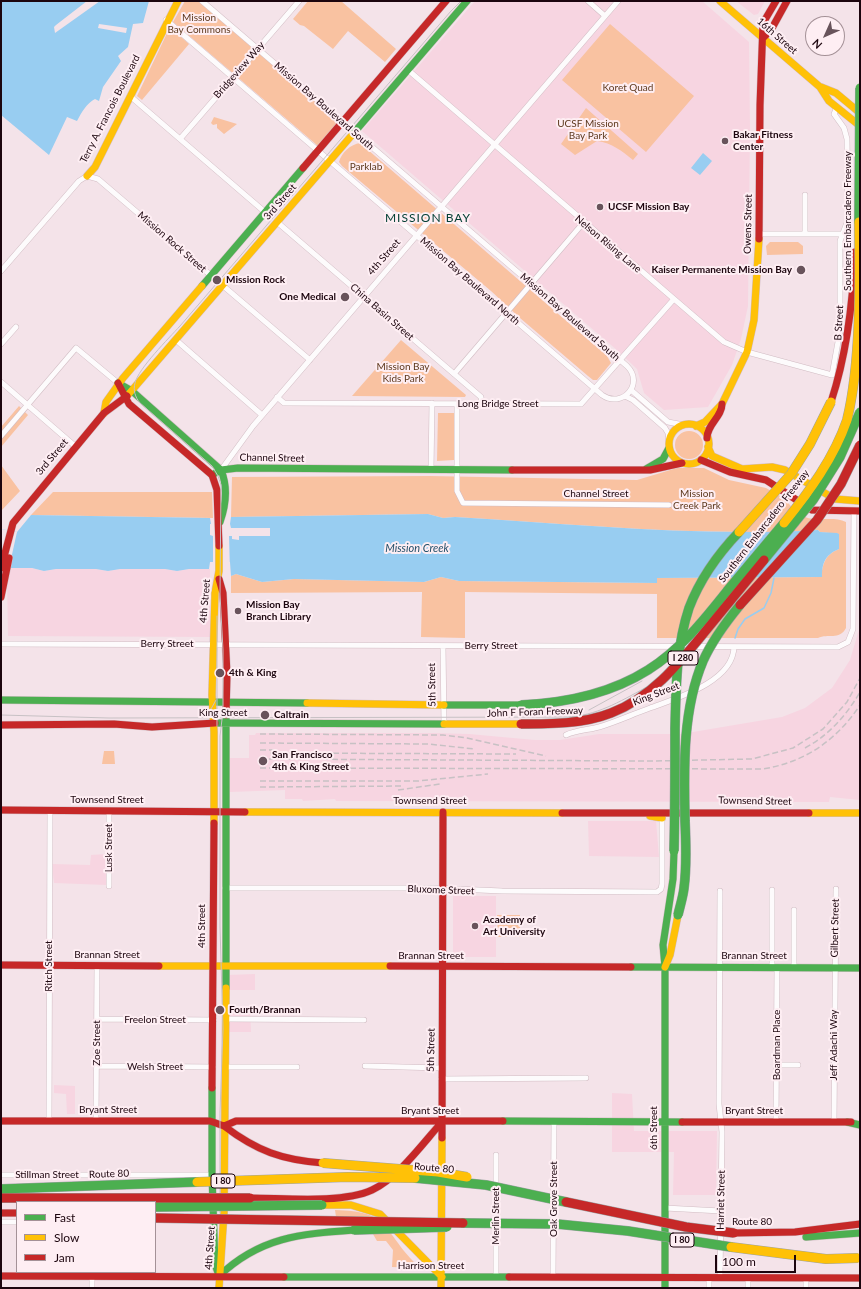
<!DOCTYPE html>
<style>
body{margin:0}
#map{position:relative;width:861px;height:1289px;overflow:hidden;background:#f4e3e9;font-family:Lato,sans-serif}
canvas{display:block}
.frame{position:absolute;inset:0;border:2px solid #1c050e;pointer-events:none}
.legend{position:absolute;left:16px;top:1201px;width:140px;height:72px;box-sizing:border-box;background:#feeef3;border:1px solid #a49197;margin:0;padding:5px 7px;list-style:none;font-size:12px;color:#1c050e}
.legend li{display:flex;align-items:center;gap:8px;height:20px}
.legend b{width:20px;border:1px solid #a49197}
.north{position:absolute;left:805px;top:16px;width:40px;height:40px;box-sizing:border-box;background:#feeef3;border:1px solid #a49197;border-radius:50%;rotate:225deg;font-size:11px;font-weight:700;line-height:16px;text-align:center;color:#1c050e}
.north::after{content:'';display:block;margin:auto;width:14px;height:18px;background:#68535b;clip-path:polygon(50% 0,100% 100%,50% 72%,0 100%)}
.scale{position:absolute;left:715px;top:1255px;width:81px;height:18px;box-sizing:border-box;border:2px solid #1c050e;border-top:0;padding-left:5px;font-size:12px;line-height:14px;white-space:nowrap;color:#1c050e;-webkit-text-stroke:3px #feeef3;paint-order:stroke}
</style>
<div id="map">
<canvas width="861" height="1289"></canvas>
<div class="frame"></div>
<ul class="legend">
<li><b style="height:5px;background:#4caf50"></b>Fast</li>
<li><b style="height:5px;background:#ffc107"></b>Slow</li>
<li><b style="height:5px;background:#c62828"></b>Jam</li>
</ul>
<div class="north">N</div>
<div class="scale">100 m</div>
</div>
<script>
const g = document.querySelector('canvas').getContext('2d');
g.lineJoin = 'round';
function paint(path, color) { g.fillStyle = color; g.fill(path, 'evenodd'); }
function trace(path, color, width, dash) { g.strokeStyle = color; g.lineWidth = width; g.lineCap = dash ? 'butt' : 'round'; g.setLineDash(dash || []); g.stroke(path); }
function write(font, color, halo, rows, align = 'center') {
  g.font = font + ' Lato,sans-serif'; g.lineWidth = 4; g.setLineDash([]); g.textBaseline = 'middle'; g.strokeStyle = halo; g.fillStyle = color; for (const [text, x, y, turn = 0] of rows) {
    g.save(); g.translate(x, y); g.rotate((+turn || 0) * Math.PI / 180); g.textAlign = isNaN(turn) ? turn : align; if (halo) g.strokeText(text, 0, 0); g.fillText(text, 0, 0); g.restore();
  }
}
paint(new Path2D(`
 M475 1H702L749 42 750 129 748 306 741 339 732 365 708 407 664 410 644 393 637 369 618 351 362 131Z
 M736 1H765L758 14 754 15Z
 M9 568H32L44 571 56 569H96L108 571 120 569H165L177 571 189 569H210V637L8 636 7 578Z
 M860 626V800L830 797 829 802 336 801 335 799 303 801 302 799H285V790L230 792V758H249V735H255L256 733H433L469 734 535 740H560L599 734H681L782 717 805 708 832 688 850 660Z
 M588 821H656L659 857 589 856Z
 M106 854 107 885 54 883 52 864 90 865 91 855Z
 M453 896H496V957H453Z
 M255 974V990H228V975Z
 M250 1007 251 1032H229V1008Z
 M54 1085 75 1086V1114H67L66 1094 54 1093Z
 M612 1093 632 1094 634 1131H717L716 1195H673L674 1152H612Z`), '#f7d5e1');
paint(new Path2D(`
 M185 1H198L339 122 318 146 173 22Z
 M308 1H341L396 49 385 62 348 31 333 49 304 26 300 25 293 19Z
 M610 24 694 96 646 152 562 80Z
 M170 27 189 44 142 100 137 96Z
 M586 108 638 154 633 160C622 151 612 143 597 141L575 155 561 144Z
 M214 117 237 124 224 134 217 128V124L213 125 211 123Z
 M360 143 607 356 611 363 597 380H593L588 376 520 318 491 291 342 166 339 162C341 153 351 144 360 143Z
 M770 242H798L803 246V254L767 255 766 246Z
 M401 340 466 395 465 397 352 396Z
 M19 406 28 415 1 447V427Z
 M438 413H455L454 460 437 461Z
 M675 445a14 14 0 1 1 28 0a14 14 0 1 1-28 0Z
 M1 465 20 491 1 511Z
 M677 468H704L729 480 766 488 780 496 779 498 782 500 783 498C790 505 797 513 805 517 818 522 834 516 846 522V628C839 641 828 633 818 638H657V594L465 592V638L421 637 422 592 231 593V576L236 574 262 582 294 579 424 582 441 577 459 581 657 583V578L821 577C823 563 825 555 839 549V534L820 532 818 530C697 537 576 524 455 517L443 518 428 514 231 517 232 477 430 476 637 480Z
 M53 492H212L213 518 31 515Z
 M104 751H114L115 764H102Z
 M497 915H520V937H498Z
 M335 1210C391 1211 382 1230 416 1264L415 1268 392 1267 393 1250 386 1241H377L370 1229 336 1217Z`), '#f9c2a1');
paint(new Path2D(`
 M1 1H149L143 23 133 24 128 47 118 56 121 61 103 87 99 101 95 99C87 103 81 113 77 121L67 117 49 155 1 115Z
 M703 153 712 161 700 175 691 168Z
 M428 514 443 518 455 517C576 524 697 537 818 530L820 532 837 533 839 534V549C825 555 822 563 822 577L657 578V583L459 581 441 577 424 582 294 579 262 582 236 574 231 576 230 562H210L209 569H189L177 571 165 569H120L108 571 96 569H56L44 571 32 568H9L1 529 17 532 31 515 210 518 211 524H230L231 517Z`), '#98cdf1');
paint(new Path2D(`
 M87 1H100L55 33 54 27 56 25Z
 M99 24 127 28 126 33 98 28Z
 M210 524H230L231 528H270V536H239V540L232 539V536H229L230 571H228V564H213V536L210 535Z
 M1 529 17 532 9 568H1Z`), '#f4e3e9');
trace(new Path2D(`
 M735 638 738 629 745 619 764 608 771 593 774 578`), '#98cdf1', 1.5);
const street = new Path2D(`
 M588 1 605 16
 M166 20 602 395C622 409 645 384 627 366L202 1
 M408 70 724 342 747 352 832 375 840 331V241L848 220 847 139 844 128 834 114 837 107
 M130 96 266 213
 M180 139 299 1
 M277 222 481 397 482 404
 M759 234H843
 M805 234V195
 M1 271 79 181 87 176 98 179 310 360
 M176 340 262 415
 M1 344 16 327
 M454 374 584 222
 M1 382 76 447
 M631 390 668 422 684 425
 M625 396 633 400 665 428 668 433 669 440
 M277 397 284 403 581 404 674 299
 M457 404V491L463 503 669 505
 M1 436 76 348 118 383
 M221 470 253 426 618 1
 M431 470 432 403
 M1 644 838 647 848 642 853 629 854 511
 M443 646 444 724
 M566 735C576 730 588 730 599 727 616 722 633 714 650 708 677 698 733 682 734 647
 M109 886V811
 M225 888H434L502 891 657 892 661 889 662 884V816
 M772 890V968
 M794 967V910
 M97 1019 214 1020
 M226 1019 364 1020
 M776 1065H798
 M97 1066 213 1067
 M365 1066 441 1068
 M225 1067H297
 M441 1079 586 1078
 M49 1121 50 811
 M96 1121 97 966
 M776 1122 777 968
 M834 1122 836 889
 M1 1175H212
 M665 1208 721 1211
 M1 1222H17
 M496 1277V1155
 M553 1277 554 1122
 M720 1278 722 1132 719 1104 720 891
 M92 1288V1276
 M709 1288V1278
 M748 1288V1278
 M806 1288V1278`);
const fast = new Path2D(`
 M352 135 467 1
 M202 286 303 168
 M118 383 132 391 221 470C228 487 226 505 220 522
 M646 469 663 459 669 448
 M212 475 221 470 238 468 512 470
 M1 700 307 703
 M444 705H521
 M226 715V988
 M215 723 444 724
 M631 967 860 968
 M665 967V1288
 M665 967 663 945 673 879 674 851
 M212 1088V1175L215 1264 219 1276
 M503 1121 682 1122
 M847 1122 860 1125
 M806 1237 860 1233
 M219 1276C260 1237 300 1234 354 1230
 M284 1277H509`);
const slow = new Path2D(`
 M720 1 820 87 829 101 860 126
 M821 87 836 93 860 113
 M87 176 95 167 178 1
 M127 396 352 135
 M104 413 106 402 123 378 202 286
 M669 444a20 20 0 1 1 40 0a20 20 0 1 1-40 0Z
 M696 426 705 422 722 404 747 352 754 320 759 239
 M708 447 712 456 742 469 772 467 785 470 835 499 860 501
 M307 703 444 705
 M444 724H521
 M245 812 562 813
 M809 813H860
 M650 816 662 818
 M214 823V732L212 695 215 593 219 571V546
 M159 966H390
 M665 967 670 955 678 915
 M322 1205H351L380 1214 442 1277
 M219 1288 224 1213 226 988
 M441 1288 442 1138`);
const jam = new Path2D(`
 M763 38 771 30 787 1
 M303 168 446 1
 M759 239 760 105 763 23 776 1
 M118 383 129 404 212 475 217 490 219 546
 M831 402C847 353 853 303 855 252
 M707 438C707 424 722 417 722 404
 M701 460 730 472 766 480 812 510 860 511
 M512 470H650L682 463
 M1 568 13 523 104 413 127 396
 M219 579 223 593 227 674 226 715
 M1 597 9 558
 M1 725 114 724 152 727 215 723
 M1 810 245 812
 M562 813H809
 M1 965 159 966
 M390 966 631 967
 M212 1088 214 823
 M1 1121H210L224 1126
 M682 1122H851
 M224 1126 236 1121H503
 M224 1126C257 1151 282 1160 323 1163
 M442 1138 443 812
 M250 1198C284 1198 341 1204 372 1190 398 1178 423 1143 442 1122
 M1 1213H17
 M734 1233 795 1232 860 1224
 M1 1276 284 1277
 M509 1277 860 1278`);
trace(street, '#d1bcc3', 6);
trace(fast, '#d1bcc3', 8);
trace(slow, '#d1bcc3', 8);
trace(jam, '#d1bcc3', 8);
trace(street, '#fdfbfc', 5);
trace(fast, '#4caf50', 7);
trace(slow, '#ffc107', 7);
trace(jam, '#c62828', 7);
trace(new Path2D(`
 M217 616V726
 M589 710 642 681
 M200 712 211 709 216 700
 M1 715 109 718 566 717C596 716 619 702 645 688
 M220 1213V1112L223 1029 220 927V736L223 711V650L220 594 221 485 218 476 212 466 140 403C135 397 133 390 135 383 138 369 169 338 180 326L451 11 461 1`), '#c7c1c4', 1);
trace(new Path2D(`
 M260 734 443 735 467 738 546 756
 M260 743 429 744 474 749
 M805 748C829 735 846 716 860 692
 M260 750H276
 M270 753 516 754
 M260 759 653 761 752 759 793 748 823 729 847 702 860 678
 M260 768 762 769C804 763 837 740 860 705
 M260 781H418L488 774
 M260 787 404 786
 M398 790 440 784`), '#c7c1c4', 1.5, [6, 3]);
const fastBridge = new Path2D(`
 M859 222 860 88
 M764 560 813 500 840 457 860 412
 M521 705C566 703 610 694 648 670 680 650 704 620 727 591 746 568 765 546 784 523
 M674 851C675 810 675 770 675 729 676 688 676 647 689 608 700 579 718 554 739 532
 M678 915C680 906 683 897 684 888 687 866 686 843 685 821 684 769 682 711 703 661 712 641 726 622 740 605
 M415 1178 486 1185 566 1202
 M1 1189 197 1182
 M155 1207 322 1205
 M463 1223 557 1224 628 1231 731 1247
 M354 1230 447 1227`);
const slowBridge = new Path2D(`
 M784 523C809 492 834 458 847 420 861 362 860 283 859 222
 M739 532 791 474 810 444 831 402
 M323 1163 438 1172 467 1177
 M197 1182 348 1177 415 1178
 M731 1247 826 1259 858 1258`);
const jamBridge = new Path2D(`
 M740 605 817 520 841 484 860 445
 M521 724C551 724 583 724 611 713 653 697 680 662 708 628 727 605 746 582 764 560
 M1 1198H250
 M566 1202 686 1227 734 1233
 M155 1218 463 1223`);
trace(fastBridge, '#9ba2a2', 10, []);
trace(slowBridge, '#9ba2a2', 10, []);
trace(jamBridge, '#9ba2a2', 10, []);
trace(fastBridge, '#4caf50', 9);
trace(slowBridge, '#ffc107', 9);
trace(jamBridge, '#c62828', 9);
for (const [x, y, r, color] of [
 [725,141,4,"#68535b"],
 [600,207,4,"#68535b"],
 [801,270,5,"#68535b"],
 [217,280,5,"#68535b"],
 [345,297,5,"#68535b"],
 [238,611,4,"#68535b"],
 [220,673,5,"#68535b"],
 [265,715,5,"#68535b"],
 [263,761,5,"#68535b"],
 [475,926,4,"#68535b"],
 [220,1010,5,"#68535b"]
]) { const dot = new Path2D(); dot.arc(x, y, r, 0, 2 * Math.PI); g.fillStyle = color; g.fill(dot); trace(dot, '#feeef3', 1.5); }
for (const [x, y, w] of [
 [683,658,30],
 [223,1181,24],
 [682,1240,24]
]) { const box = new Path2D(); box.roundRect(x - w / 2, y - 7, w, 14, 3); g.fillStyle = '#feeef3'; g.fill(box); trace(box, '#1c050e', 1); }
write('bold 9px', '#1c050e', null, [
 ["I 280",683,658],
 ["I 80",223,1181],
 ["I 80",682,1240]
]);
write('10px', '#5d391d', '#feeef3', [
 ["Mission",199,18],
 ["Bay Commons",199,30],
 ["Koret Quad",628,88],
 ["UCSF Mission",588,124],
 ["Bay Park",588,136],
 ["Parklab",366,167],
 ["Mission Bay",403,367],
 ["Kids Park",403,379],
 ["Mission",697,494],
 ["Creek Park",697,506]
]);
write('10px', '#1c050e', '#feeef3', [
 ["16th Street",777,36,41],
 ["Bridgeview Way",239,70,-49],
 ["Mission Bay Boulevard South",324,106,41],
 ["Terry A. Francois Boulevard",110,109,-63],
 ["3rd Street",280,202,-49],
 ["Southern Embarcadero Freeway",848,221,-90],
 ["Owens Street",748,224,-89],
 ["Mission Rock Street",172,242,41],
 ["Nelson Rising Lane",608,244,40],
 ["4th Street",384,257,-49],
 ["Mission Bay Boulevard North",470,281,41],
 ["China Basin Street",382,312,41],
 ["Mission Bay Boulevard South",570,317,41],
 ["B Street",839,323,-87],
 ["Long Bridge Street",498,404],
 ["3rd Street",52,457,-50],
 ["Channel Street",272,458,1],
 ["Channel Street",596,494],
 ["Southern Embarcadero Freeway",764,526,-52],
 ["4th Street",205,601,-85],
 ["Berry Street",167,644],
 ["Berry Street",491,646],
 ["5th Street",432,685,-91],
 ["King Street",656,694,-21],
 ["John F Foran Freeway",535,712,-2],
 ["King Street",223,713],
 ["Townsend Street",107,800],
 ["Townsend Street",430,801],
 ["Townsend Street",755,801,1],
 ["Lusk Street",109,848,-90],
 ["Bluxome Street",441,890,2],
 ["4th Street",202,926,-90],
 ["Gilbert Street",835,928,-89],
 ["Brannan Street",107,955],
 ["Brannan Street",431,956],
 ["Brannan Street",754,956],
 ["Ritch Street",49,966,-90],
 ["Freelon Street",155,1020],
 ["Zoe Street",97,1043,-90],
 ["Boardman Place",777,1045,-90],
 ["Jeff Adachi Way",834,1045,-90],
 ["5th Street",431,1050,-89],
 ["Welsh Street",155,1067],
 ["Bryant Street",108,1110],
 ["Bryant Street",430,1111],
 ["Bryant Street",754,1111],
 ["6th Street",654,1128,-90],
 ["Route 80",434,1168,5],
 ["Route 80",109,1174,-2],
 ["Stillman Street",47,1175],
 ["Oak Grove Street",554,1199,-90],
 ["Harriet Street",721,1200,-89],
 ["Merlin Street",496,1216,-90],
 ["Route 80",752,1222],
 ["4th Street",210,1248,-86],
 ["Harrison Street",431,1266]
]);
write('bold 10px', '#1c050e', '#feeef3', [
 ["Bakar Fitness",733,135],
 ["Center",733,147],
 ["UCSF Mission Bay",608,207],
 ["Kaiser Permanente Mission Bay",792,270,"right"],
 ["Mission Rock",226,280],
 ["One Medical",336,297,"right"],
 ["Mission Bay",246,605],
 ["Branch Library",246,617],
 ["4th & King",229,673],
 ["Caltrain",274,715],
 ["San Francisco",272,755],
 ["4th & King Street",272,767],
 ["Academy of",483,920],
 ["Art University",483,932],
 ["Fourth/Brannan",229,1010]
], 'left');
write('italic 11px', '#224f69', '#feeef3', [
 ["Mission Creek",417,548]
]);
g.letterSpacing = '1px';
write('12px', '#044035', '#feeef3', [
 ["MISSION BAY",428,218]
]);
g.letterSpacing = '0px';
</script>
